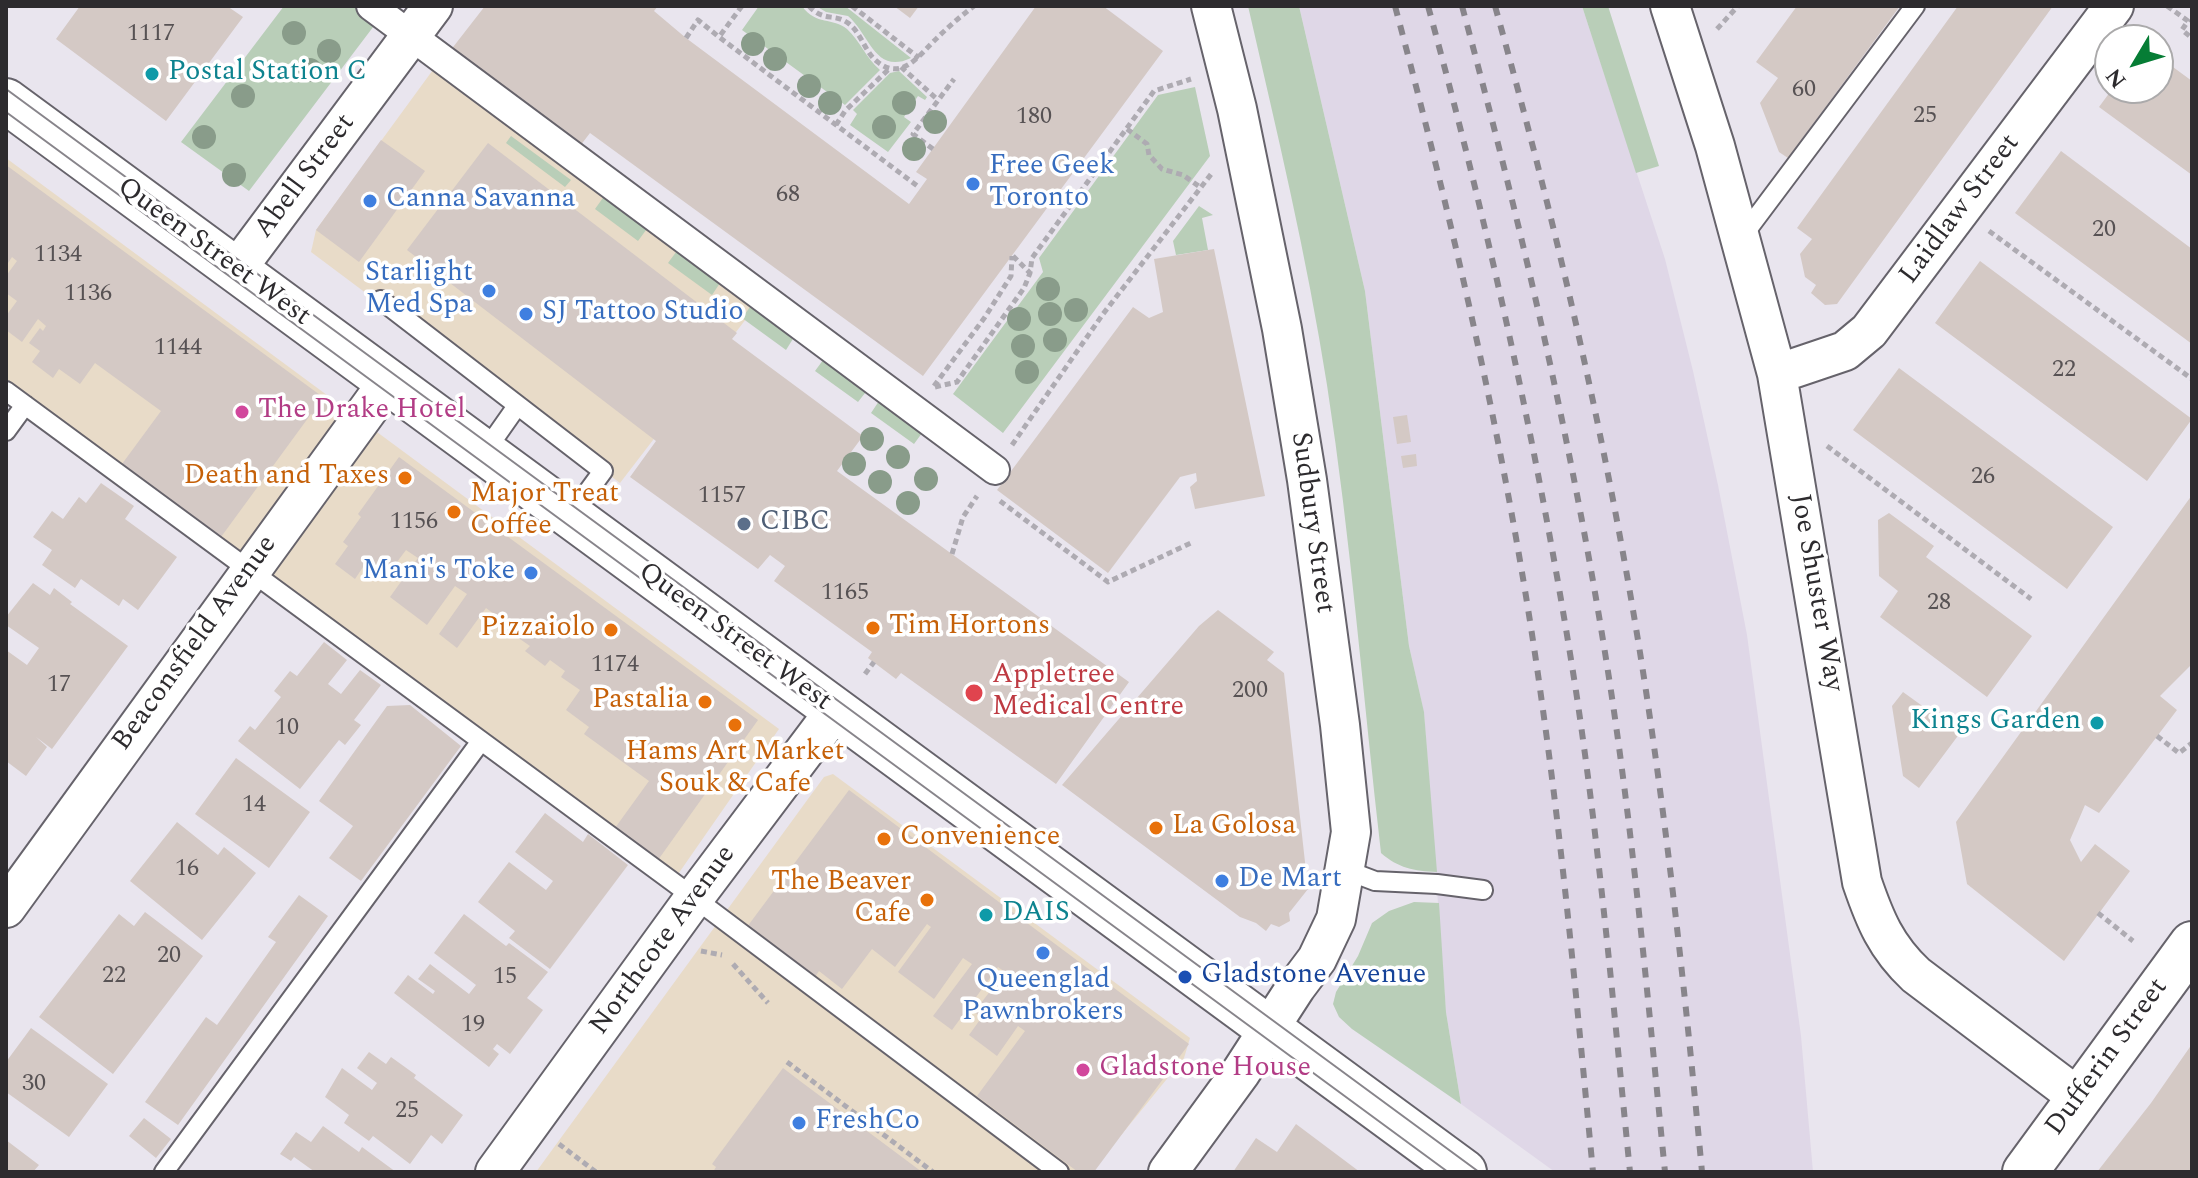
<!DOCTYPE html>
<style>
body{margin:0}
#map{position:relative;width:2198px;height:1178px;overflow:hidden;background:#e9e5ee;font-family:Spectral,serif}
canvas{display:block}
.frame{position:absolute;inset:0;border:8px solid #2d2b2e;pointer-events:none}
.north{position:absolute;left:2094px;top:24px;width:80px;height:80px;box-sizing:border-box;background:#fff;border:2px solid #abaaab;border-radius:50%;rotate:232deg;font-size:22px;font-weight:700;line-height:32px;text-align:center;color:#2d2b2e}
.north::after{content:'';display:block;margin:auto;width:28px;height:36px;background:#067d35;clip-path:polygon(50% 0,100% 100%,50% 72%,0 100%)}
</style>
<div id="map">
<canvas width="2198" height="1178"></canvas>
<div class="frame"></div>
<div class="north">N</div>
</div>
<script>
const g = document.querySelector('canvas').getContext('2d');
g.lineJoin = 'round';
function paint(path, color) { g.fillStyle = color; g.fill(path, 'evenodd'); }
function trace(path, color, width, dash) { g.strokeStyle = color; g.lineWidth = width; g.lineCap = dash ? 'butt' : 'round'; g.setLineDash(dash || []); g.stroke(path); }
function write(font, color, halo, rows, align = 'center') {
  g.font = font + ' Spectral,serif'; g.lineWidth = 7; g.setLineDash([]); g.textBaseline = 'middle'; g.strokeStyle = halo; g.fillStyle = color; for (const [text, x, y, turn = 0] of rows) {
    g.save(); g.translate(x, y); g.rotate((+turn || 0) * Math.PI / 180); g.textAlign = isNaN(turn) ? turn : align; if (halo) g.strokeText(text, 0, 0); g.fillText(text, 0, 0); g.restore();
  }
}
paint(new Path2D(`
 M446 52 766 293 620 483 311 252 316 230Z
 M6 158 779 729 674 880 6 384Z
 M833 774 1190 1038 1184 1058 1091 1172H536L824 777Z`), '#e8dbc8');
paint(new Path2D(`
 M1299 6H1582L1665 259 1693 371 1718 485 1747 635 1801 1036 1813 1172H1555L1461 1104 1446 1012 1424 713 1409 646 1365 291Z`), '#dfd7e7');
paint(new Path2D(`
 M284 6H389L249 191 181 142Z
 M759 6H802C816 26 833 17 847 29 860 41 866 58 880 70L845 105 742 30Z
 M816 6H845L911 58C875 75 870 35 848 16L826 12Z
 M1248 6H1299L1365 291 1409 646 1424 712 1437 872C1414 871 1398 868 1381 853 1363 697 1351 540 1327 385 1307 257 1277 132 1248 6Z
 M1582 6H1608L1659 166 1636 173Z
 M899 71 927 97 925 100 918 96 904 117 911 122 888 152 850 125 857 114 853 110 890 73Z
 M1195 87 1210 156 1003 433 953 394 1043 272 1039 258 1158 95Z
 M511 136 571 180 565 187 506 143Z
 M605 195 649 226 638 241 595 209Z
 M1199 206 1213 215 1202 218 1208 250 1176 255 1173 241Z
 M679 248 722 280 712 295 668 263Z
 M753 303 796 334 786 350 742 318Z
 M826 356 869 388 858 402 815 371Z
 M881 398 925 429 914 444 871 413Z
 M1414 902 1439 903 1446 1012 1461 1104 1352 1029 1339 1017 1333 1004 1336 992 1358 956 1372 923 1389 911Z`), '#b9ceb8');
paint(new Path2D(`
 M80 6H227L243 17 166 121 56 39Z
 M485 6H658L654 11 686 38 909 204 927 179 916 172 1036 6H1103L1163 51 923 376 590 133 580 146 450 51Z
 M894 6H919L910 18Z
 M1797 6H1900L1788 158 1779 152 1760 103 1778 78 1756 62Z
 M1958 6H2053L1837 304 1825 305 1811 293 1816 285 1805 277 1800 254 1812 239 1797 228Z
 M2158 56 2192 81V175L2099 107 2113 88H2158Z
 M381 140 425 171 359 262 316 230Z
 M488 143 737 333 732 339 863 436 837 471 1129 682 1056 784 901 673 896 679 868 658 872 652 774 581 785 566 770 555 758 569 630 477 656 441 407 250Z
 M2061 151 2192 249V344L2015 213Z
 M6 165 331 403 319 420 311 414 221 537 122 464 161 411 95 363 80 384 59 369 53 378 32 362 40 351 29 343 40 328 43 331 46 326 38 319 22 342 6 330V316L17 301 6 293V276L17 261 12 257 6 266Z
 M1214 249 1265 496 1195 509 1190 487 1197 481 1196 473 1180 477 1108 573 997 490 1133 307 1149 318 1163 312 1154 259Z
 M1980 261 2192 419 2147 481 1935 323Z
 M1899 368 2113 527 2067 589 1853 430Z
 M1407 415 1411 442 1397 444 1393 417Z
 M1416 454 1417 466 1403 468 1401 456Z
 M399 457 758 720 658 860 615 828 649 781 584 734 589 727 566 710 580 690 561 677 565 671 550 660 545 666 525 651 530 646 507 630 510 626 486 608 457 648 439 634 467 594 455 586 427 625 390 597 418 558 406 550 385 578 365 564 355 579 335 564 348 546 343 542 361 517 358 514Z
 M101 483 134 506 125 519 177 557 138 610 123 599 119 606 81 579 75 588 42 565 52 550 33 537 52 511 63 519 79 497 86 503Z
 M2192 495V664L2160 696 2177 710 2099 813 2085 805 2070 840 2081 862 2095 844 2130 871 2064 961 1967 884 1956 822Z
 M1889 513 1934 546 1926 557 2032 636 1987 697 1880 617 1898 591 1879 576 1878 520Z
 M33 583 50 595 54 588 72 602 70 604 128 646 52 749 36 737 47 747 26 776 6 761V650L27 665 39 648 6 625V617Z
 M1218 610 1274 652 1267 660 1284 673 1308 889 1289 913 1290 921 1279 927 1271 924 1266 931 1256 923 1240 917 1062 785 1199 626Z
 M324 642 347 660 328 684 341 694 360 670 381 685 354 720 361 725 345 745 339 740 300 789 238 741 250 726 255 730 281 697 274 691 290 671 297 676Z
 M1903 692 1960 733 1919 788 1903 776 1892 706Z
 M410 705 461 746 361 881 329 858 353 826 319 801 387 706Z
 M236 758 310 812 269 868 195 814Z
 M849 790 1189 1044 1094 1172H1078L977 1096 1025 1031 1018 1026 997 1056 969 1035 982 1017 974 1012 1005 972 998 967 952 1030 933 1016 972 964 963 958 934 999 898 972 931 927 927 924 895 967 872 949 842 989 819 971 815 977 747 927Z
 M545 813 583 842 588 834 628 865 550 969 509 938 515 931 478 902 509 862 546 890 553 881 515 852Z
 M177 822 218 855 224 847 256 873 202 940 130 881Z
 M299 895 328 916 178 1125 145 1102 206 1017 217 1025 276 942 268 937Z
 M145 912 203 956 113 1074 39 1017 119 914 134 926Z
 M464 914 506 946 509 943 548 972 527 998 543 1010 510 1054 497 1044 493 1049 499 1054 489 1067 394 993 408 975 433 994 435 991 418 979 430 964 469 994 476 985 434 953Z
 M31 1028 108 1084 69 1137 6 1092V1062Z
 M2192 1044V1172H2097L2151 1103Z
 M369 1052 386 1064 391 1057 416 1075 414 1078 463 1115 442 1144 431 1135 410 1164 373 1136 369 1141 344 1123 349 1115 325 1097 342 1068 372 1090 377 1083 357 1068Z
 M783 1068 800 1081 922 1172H713L716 1167 712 1164Z
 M144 1118 171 1139 156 1158 129 1136Z
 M1296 1124 1360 1172H1233L1256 1138 1277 1152Z
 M323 1126 359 1152 362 1147 396 1172H315L294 1157 291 1161 280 1154 296 1132 311 1142Z
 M6 1140 39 1165 33 1172H6Z`), '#d4c9c5');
const service = new Path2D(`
 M1741 238 1915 6
 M381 300 603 471 570 516
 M6 391 677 885 1059 1172
 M6 431 25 405
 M484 453 517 406
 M1346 870 1375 881 1437 884 1483 890
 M164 1172 481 741`);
const pedestrian = new Path2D(`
 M371 6 995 470`);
const minor = new Path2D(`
 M1670 6 1715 146 1777 374 1862 882C1875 920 1886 947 1916 975L2079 1098
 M236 270 433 6
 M1777 374 1845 351 1869 331 2114 6
 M6 908 388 382
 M495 1172 694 898 834 712
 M1168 1172 1241 1072 1296 987 1317 959 1336 919 1351 832 1340 725 1307 480 1282 329 1237 109 1211 6`);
const secondary = new Path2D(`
 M6 101 1464 1172
 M2025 1172 2192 944`);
trace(service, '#66636b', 22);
trace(pedestrian, '#66636b', 32);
trace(minor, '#66636b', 42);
trace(secondary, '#66636b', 48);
trace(new Path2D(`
 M742 6 719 37 920 188
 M809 6C823 22 834 13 848 23 862 33 865 54 879 63 903 81 921 53 936 39 948 27 961 16 974 6
 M852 6 919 58
 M2167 6 2188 21 2182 30 2192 38
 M1717 29 1738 6
 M686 38 698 20 719 37
 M901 67 938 100
 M836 125 845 111 889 69
 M1127 129 1147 144 1149 155 1162 169 1183 175 1200 187
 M933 149 913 134 954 79
 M1989 231 2192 379
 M1013 256 1030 273
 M934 386 985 317 1011 276 1012 256
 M935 387 957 382 1024 288 1030 273 1032 258 1154 91 1191 79
 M1012 445 1103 314 1212 173
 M1827 446 2031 599
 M1000 501 1108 582 1191 543
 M952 554 963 517 977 496
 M865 674 874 662
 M2157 736 2179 753 2192 743
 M2098 913 2133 941
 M701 951 722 955
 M733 964 768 1003
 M787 1062 933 1172
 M559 1144 596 1172`), '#aeabb2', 5, [6, 4]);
trace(service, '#fff', 18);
trace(pedestrian, '#fff', 28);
trace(minor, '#fff', 38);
trace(secondary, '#fff', 44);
trace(new Path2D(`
 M6 89 1479 1172
 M6 112 1448 1172`), '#88858b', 2);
trace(new Path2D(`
 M1395 6C1456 235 1510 468 1542 703 1564 859 1578 1016 1593 1172
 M1428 6C1490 232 1540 460 1576 691 1600 851 1614 1012 1630 1172
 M1462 6C1523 232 1576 460 1611 691 1635 851 1649 1012 1665 1172
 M1495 6C1558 231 1611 460 1646 691 1670 851 1687 1011 1702 1172`), '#88858b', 6, [10, 10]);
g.fillStyle = '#899c8a';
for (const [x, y] of [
 [294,33],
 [753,44],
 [329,51],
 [775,59],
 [310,70],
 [809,86],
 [243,96],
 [830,103],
 [904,103],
 [935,122],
 [884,127],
 [204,137],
 [914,149],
 [234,175],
 [1048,289],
 [1076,310],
 [1050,314],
 [1019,319],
 [1055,340],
 [1023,346],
 [1027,372],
 [872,439],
 [898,457],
 [854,464],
 [926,479],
 [880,482],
 [908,503]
]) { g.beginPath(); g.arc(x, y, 12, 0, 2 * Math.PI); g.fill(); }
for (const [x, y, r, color] of [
 [152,74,8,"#0f9aa8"],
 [973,184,8,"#3f7fe0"],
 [370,201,8,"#3f7fe0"],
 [489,291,8,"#3f7fe0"],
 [526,314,8,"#3f7fe0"],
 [242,412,8,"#d1479c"],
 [405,478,8,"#e8710a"],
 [454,512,8,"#e8710a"],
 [744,524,8,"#5c6f8a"],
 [531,573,8,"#3f7fe0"],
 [873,628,8,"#e8710a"],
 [611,630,8,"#e8710a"],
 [974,693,10,"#e0444e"],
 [705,702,8,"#e8710a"],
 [2097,723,8,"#0f9aa8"],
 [735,725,8,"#e8710a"],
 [1156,828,8,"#e8710a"],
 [884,839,8,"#e8710a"],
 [1222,881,8,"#3f7fe0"],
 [927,900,8,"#e8710a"],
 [986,915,8,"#0f9aa8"],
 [1043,953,8,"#3f7fe0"],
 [1185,977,8,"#1a4fb4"],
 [1083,1070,8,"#d1479c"],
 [799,1123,8,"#3f7fe0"]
]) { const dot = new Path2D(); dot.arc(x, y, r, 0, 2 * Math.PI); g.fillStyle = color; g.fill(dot); trace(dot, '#fff', 3); }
write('24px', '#575254', null, [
 ["1117",151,35],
 ["60",1804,91],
 ["25",1925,117],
 ["180",1034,118],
 ["68",788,196],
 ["20",2104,231],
 ["1134",58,256],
 ["1136",88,295],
 ["1144",178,349],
 ["22",2064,371],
 ["26",1983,478],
 ["1157",722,497],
 ["1156",414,523],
 ["1165",845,594],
 ["28",1939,604],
 ["1174",615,666],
 ["17",59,686],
 ["200",1250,692],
 ["10",287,729],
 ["14",254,806],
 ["16",187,870],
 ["20",169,957],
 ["22",114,977],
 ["15",505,978],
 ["19",473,1026],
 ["30",34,1085],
 ["25",407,1112]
]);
write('28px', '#0d838f', '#fff', [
 ["Postal Station C",168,74],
 ["Kings Garden",2081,723,"right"],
 ["DAIS",1002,915]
], 'left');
write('28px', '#366cbe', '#fff', [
 ["Free Geek",989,168],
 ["Toronto",989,200],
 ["Canna Savanna",386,201],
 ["Starlight",473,275,"right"],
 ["Med Spa",473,307,"right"],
 ["SJ Tattoo Studio",542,314],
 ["Mani's Toke",515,573,"right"],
 ["De Mart",1238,881],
 ["Queenglad",1043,982,"center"],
 ["Pawnbrokers",1043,1014,"center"],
 ["FreshCo",815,1123]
], 'left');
write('28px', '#2d2b2e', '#fff', [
 ["Abell Street",306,177,-53],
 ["Laidlaw Street",1961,210,-53],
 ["Queen Street West",213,253,36],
 ["Sudbury Street",1311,523,82],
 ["Joe Shuster Way",1815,593,80],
 ["Queen Street West",734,638,36],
 ["Beaconsfield Avenue",196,644,-54],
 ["Northcote Avenue",664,941,-54],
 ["Dufferin Street",2108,1058,-54]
]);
write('28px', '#b23c85', '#fff', [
 ["The Drake Hotel",258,412],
 ["Gladstone House",1099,1070]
], 'left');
write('28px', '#c56008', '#fff', [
 ["Death and Taxes",389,478],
 ["Major Treat",470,496,"left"],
 ["Coffee",470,528,"left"],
 ["Tim Hortons",889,628,"left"],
 ["Pizzaiolo",595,630],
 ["Pastalia",689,702],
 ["Hams Art Market",735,754,"center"],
 ["Souk & Cafe",735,786,"center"],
 ["La Golosa",1172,828,"left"],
 ["Convenience",900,839,"left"],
 ["The Beaver",911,884],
 ["Cafe",911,916]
], 'right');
write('28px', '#4e5e75', '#fff', [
 ["CIBC",760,524]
], 'left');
write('28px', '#be3a42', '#fff', [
 ["Appletree",992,677],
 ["Medical Centre",992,709]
], 'left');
write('28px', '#164399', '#fff', [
 ["Gladstone Avenue",1201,977]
], 'left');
</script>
